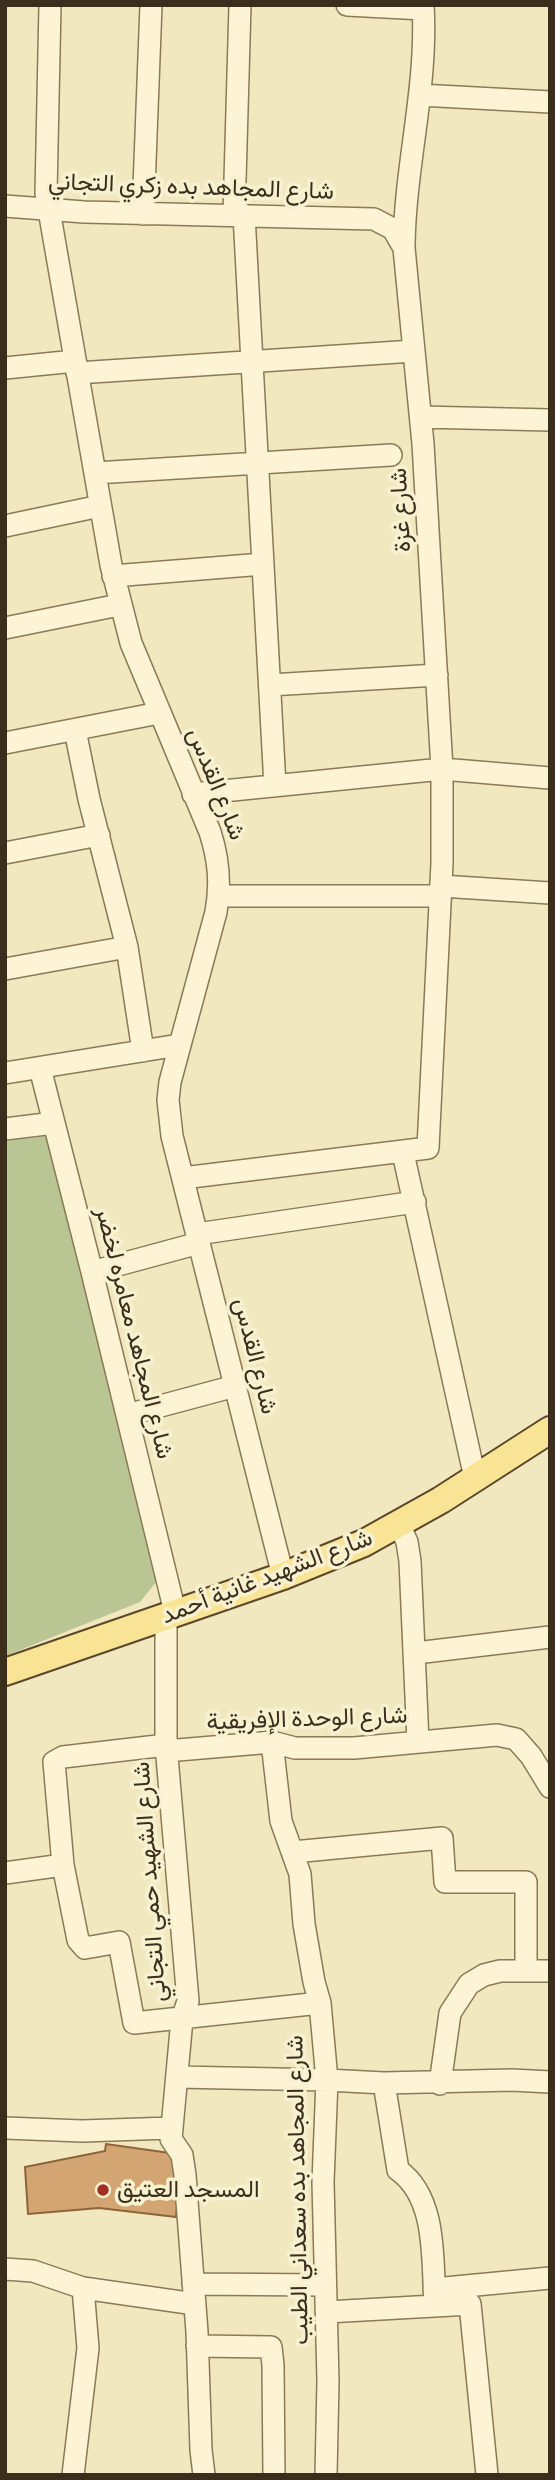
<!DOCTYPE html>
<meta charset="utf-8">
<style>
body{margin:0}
#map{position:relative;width:555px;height:2480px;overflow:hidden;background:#f2e8c0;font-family:Literata,serif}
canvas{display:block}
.frame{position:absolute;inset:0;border:7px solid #3b2e1c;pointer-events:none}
</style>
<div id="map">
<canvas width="555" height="2480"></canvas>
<div class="frame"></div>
</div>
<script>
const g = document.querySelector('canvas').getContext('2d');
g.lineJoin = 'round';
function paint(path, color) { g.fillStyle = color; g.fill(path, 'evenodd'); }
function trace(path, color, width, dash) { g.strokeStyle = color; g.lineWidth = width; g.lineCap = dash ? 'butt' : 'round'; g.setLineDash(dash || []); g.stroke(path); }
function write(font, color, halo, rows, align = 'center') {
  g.font = font + ' Literata,Vazirmatn,serif'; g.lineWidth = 7; g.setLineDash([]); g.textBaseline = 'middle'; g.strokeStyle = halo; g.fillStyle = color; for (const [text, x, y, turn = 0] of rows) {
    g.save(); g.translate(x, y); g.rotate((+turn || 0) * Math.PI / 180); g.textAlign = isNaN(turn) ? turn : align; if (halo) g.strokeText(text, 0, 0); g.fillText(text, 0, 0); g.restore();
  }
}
paint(new Path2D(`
 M48 1136 157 1581 140 1602 5 1656V1141Z`), '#b9c593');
const building = new Path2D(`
 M106 2144 170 2153 180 2173 176 2217 99 2208 28 2214 25 2167 105 2151Z`);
paint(building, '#d3a573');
trace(building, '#8e643a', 2);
const minor = new Path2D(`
 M50 5 46 193 111 565 131 643 210 832C219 860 221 884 216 912L170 1082 168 1100 172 1136 283 1576
 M347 5 423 9
 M420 95 550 102
 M5 206 84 212 374 219 393 229 404 248 423 444 442 769V863L428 1148 183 1178
 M143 214 151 5
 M234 215 240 5
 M244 215 275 786
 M404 246C405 165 428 86 423 5
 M5 368 75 361
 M77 373 414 351
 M421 417 550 420
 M95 473 391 455
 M5 526 100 506
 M113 576 263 564
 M5 628 119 605
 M270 685 437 675
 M75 730 89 799 127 947 143 1051
 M5 743 159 713
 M193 794 442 769 550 778
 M5 853 99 835
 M441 886 550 893
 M219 896H440
 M5 969 127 947
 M40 1068 92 1272 175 1612
 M5 1073 179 1045
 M5 1129 54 1123
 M403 1153 475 1478
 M197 1234 415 1202
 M92 1272 199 1243
 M127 1415 235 1386
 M399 1524 407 1542 410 1561 418 1742
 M166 1615V1745L188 2001 182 2019 171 2139 182 2155 185 2175 197 2332 201 2450 204 2475
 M416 1653 550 1637
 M272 1742 281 1821 300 1874 304 1924 314 1982 320 2003 327 2080 323 2182 328 2381 326 2475
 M166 1745 63 1757 54 1762 63 1865 78 1940 85 1948 119 1942 134 2023 320 2003
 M166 1751 272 1742 295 1748H354L497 1735 516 1739 531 1756 550 1787
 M293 1852 442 1838 445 1882H526V1970
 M5 1873 63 1865
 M177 2077 327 2080 384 2083 512 2080 550 2082
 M384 2083 398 2170C438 2198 432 2262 435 2305
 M440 2084 450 2013 469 1984 484 1975 500 1971H550
 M5 2128 82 2131 171 2128
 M5 2269 33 2271 83 2288 195 2304
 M193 2284 325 2285
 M434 2289 550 2278
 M327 2312 470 2304 487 2475
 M197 2346 271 2347 273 2365 274 2475
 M73 2475 88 2348 83 2288`);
const major = new Path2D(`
 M5 1672 283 1576 364 1543 441 1500 550 1430`);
trace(minor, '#8c7956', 24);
trace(major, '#5a462b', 30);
trace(minor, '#fcf4d4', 21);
trace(major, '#f8e494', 26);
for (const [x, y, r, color] of [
 [103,2190,7,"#a12e21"]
]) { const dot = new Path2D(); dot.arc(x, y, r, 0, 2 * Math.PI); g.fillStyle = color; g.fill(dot); trace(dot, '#f8f1d0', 2.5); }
write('24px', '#3b2e1c', '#f8f1d0', [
 ["شارع المجاهد بده زكري التجاني",191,187,2],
 ["شارع غزة",401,510,-93],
 ["شارع القدس",216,784,68],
 ["شارع المجاهد معامره لخضر",134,1333,76],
 ["شارع القدس",255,1356,76],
 ["شارع الشهيد غانية أحمد",267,1577,-21],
 ["شارع الوحدة الإفريقية",307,1719,-2],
 ["شارع الشهيد حمي التجاني",150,1882,-94],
 ["شارع المجاهد بده سعداني الطيب",298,2190,-91]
]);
write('24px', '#3b2e1c', '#f8f1d0', [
 ["المسجد العتيق",117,2190]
], 'left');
</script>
